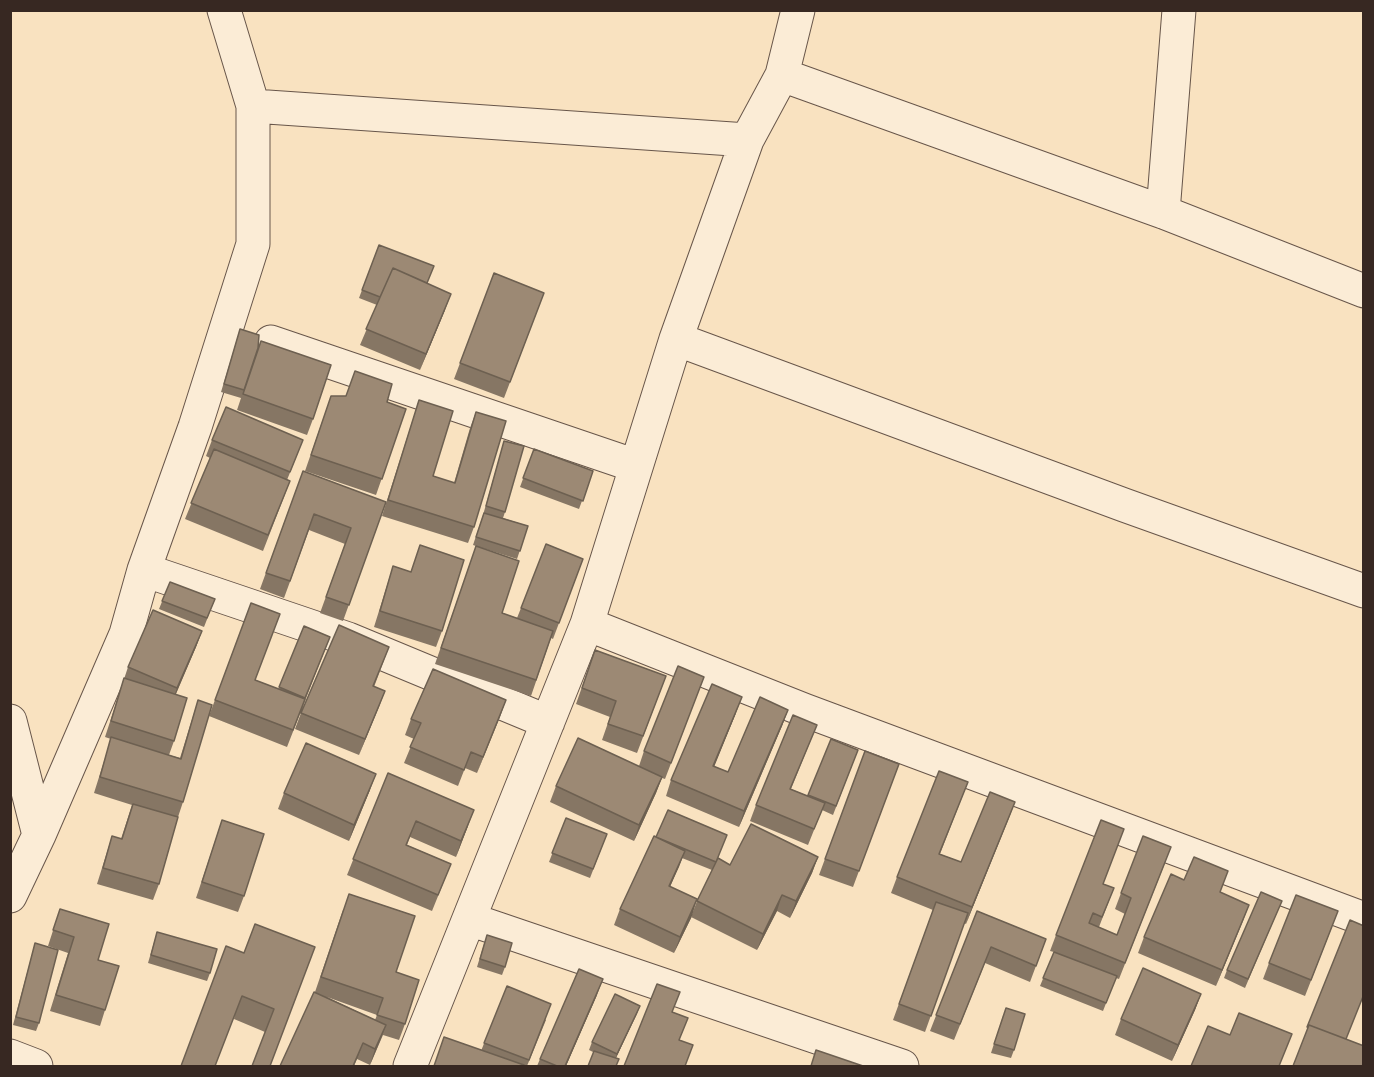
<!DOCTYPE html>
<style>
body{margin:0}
#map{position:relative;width:1374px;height:1077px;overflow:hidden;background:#f9e2c0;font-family:"IM FELL English",serif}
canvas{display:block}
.frame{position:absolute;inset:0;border:12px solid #372822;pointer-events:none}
</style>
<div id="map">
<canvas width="1374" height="1077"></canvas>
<div class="frame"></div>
</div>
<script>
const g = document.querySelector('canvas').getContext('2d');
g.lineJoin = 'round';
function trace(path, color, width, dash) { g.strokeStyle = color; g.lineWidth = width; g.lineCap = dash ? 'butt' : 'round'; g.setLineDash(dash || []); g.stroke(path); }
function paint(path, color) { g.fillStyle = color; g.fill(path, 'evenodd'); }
const street = new Path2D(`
 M782 75 1163 212 1364 291
 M253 106 747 140
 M1163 212 1179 10
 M676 339 1124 505 1364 591
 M271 342 636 466
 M144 570 348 639 548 722
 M587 624 804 710 1364 919
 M10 721 39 835
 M10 896 39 835 126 634 144 570 195 427 253 244V106L224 10
 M469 919 902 1066
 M10 1056 36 1066
 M410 1066 587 624 676 339 747 140 782 75 798 10`);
trace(street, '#68564a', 35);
trace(street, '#fbecd6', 33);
paint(new Path2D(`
 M379 245 427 283 445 310 420 370 360 345 377 305 359 298Z
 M494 273 544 293 504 398 454 379Z
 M240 329 313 419 307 435 237 410 252 365 241 398 221 392Z
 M331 396 387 402 406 409 376 495 305 471Z
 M419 400 433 476 454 483 470 428 476 412 474 527 468 543 382 516Z
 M212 440H303L287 480 290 481 284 497 263 551 185 519 210 458 206 456Z
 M504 441 505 512 503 518 528 526 517 559 479 547 502 613 517 618 521 608 583 559 553 639 551 638 531 696 435 664 476 546 473 545 483 515Z
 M534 449 593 471 579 509 520 487Z
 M303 471 386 502 343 621 320 613 345 544 309 530 284 598 260 589Z
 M420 545 442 631 436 647 374 627 393 566 411 572Z
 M170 582 215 599 204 627 159 609Z
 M251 603 255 680 279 689 304 626 330 637 287 747 209 716Z
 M202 631 196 647 176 694 174 741 169 755 180 758 198 700 183 802 178 817 159 884 153 900 97 884 112 836 121 839 132 805 94 793 111 739 105 737 128 667Z
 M389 647 374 687 385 691 359 755 295 729 301 713Z
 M595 650 666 676 637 753 602 740 610 717 576 704Z
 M704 677 665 779 662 778 656 793 634 841 550 802 556 786 639 766 644 751Z
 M506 700 477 773 465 768 458 786 404 763 414 739 405 735 411 719Z
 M788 710 782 726 739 827 666 796 671 780 736 713 714 766 728 772Z
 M817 725 791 789 808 796 831 739 858 750 833 815 822 810 808 845 750 821 756 805Z
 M865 751 899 764 853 887 819 875Z
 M388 773 468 826 456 857 410 837 407 845 451 864 432 911 347 875Z
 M968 782 940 854 961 862 1015 802 966 924 964 923 925 1032 893 1020 933 910 891 893 897 877Z
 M370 790 349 841 278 809 284 793Z
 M566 818 607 834 590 878 549 862Z
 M222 820 244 896 238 912 196 898Z
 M654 836 730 865 818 857 812 873 790 918 777 911 757 950 691 917 697 901 712 870 682 858 670 887 692 916 674 953 614 925 620 909Z
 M1165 863 1119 979 1116 978 1103 1011 1040 986 1054 952 1050 951 1056 935 1103 884 1114 888 1099 927 1117 935 1125 914 1115 909 1121 893Z
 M1184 880 1220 892 1249 905 1216 986 1138 953 1144 937Z
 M1282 901 1245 988 1224 978 1227 970Z
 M60 909 98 960 105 1010 100 1026 50 1011 68 953 48 946Z
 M343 910 405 1024 399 1040 383 1035 370 1065 357 1059 315 992ZM327 997 377 1015 375 1020Z
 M977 911 1046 939 1030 982 985 963 954 1040 930 1031Z
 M1332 927 1305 996 1263 979 1269 963Z
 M157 932 210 973 207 981 148 963Z
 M35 943 39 1023 36 1031 13 1025Z
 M484 944 505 967 502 975 477 967Z
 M315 947 265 1032 234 1019 244 953Z
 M507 986 546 1020 527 1066H434L481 1051Z
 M1201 994 1195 1010 1172 1061 1115 1035 1121 1019Z
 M597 995 566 1066H537L540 1059Z
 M640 1006 616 1058 593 1052 589 1050 592 1042Z
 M1003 1016 1014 1050 1011 1058 991 1053Z`), '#867664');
paint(new Path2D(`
 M451 294 445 310 420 370 426 354Z
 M202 631 196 647 171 705 177 688Z
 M385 691 379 707 359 755 365 739Z
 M742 697 736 713 708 782 713 766Z
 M506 700 500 717 477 773 483 757Z
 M788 710 782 726 739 827 744 811Z
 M376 774 370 790 349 841 354 825Z
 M662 777 656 793 634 841 639 825Z
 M1015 802 1009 818 966 924 972 907Z
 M474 810 468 826 456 857 461 841Z
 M685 851 679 867 663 902 669 886Z
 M818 857 812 873 790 918 796 901Z
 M782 895 777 911 757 950 763 934Z
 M697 899 692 916 674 953 680 937Z
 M1249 905 1243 921 1216 986 1222 970Z
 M603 979 597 995 566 1066H565Z
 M1201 994 1195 1010 1172 1061 1178 1045Z
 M640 1006 637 1014 614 1062 617 1054Z
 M386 1025 380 1041 370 1065 375 1049Z
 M363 1043 357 1059 354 1066H353Z`), '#6d6051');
const building = new Path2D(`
 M379 245 434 266 427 283 393 268 380 297 362 290Z
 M393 268 451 294 426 354 366 329Z
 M494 273 544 293 510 382 460 363Z
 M240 329 259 335 258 348 244 390 224 384Z
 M261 341 331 365 313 419 243 394Z
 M355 371 392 384 387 402 406 409 382 479 311 455 331 396H346Z
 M419 400 453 411 433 476 455 483 476 412 506 421 474 527 388 500Z
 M226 407 303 440 290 472 212 440Z
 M504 441 524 446 505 512 486 506Z
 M214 449 290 481 268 535 191 503Z
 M534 449 593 471 583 501 523 478Z
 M303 471 386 502 349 605 326 597 351 528 314 514 290 581 266 573Z
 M484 513 528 526 520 551 476 537Z
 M546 544 583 559 559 623 521 608Z
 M420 545 464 560 442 631 380 611 393 566 411 572Z
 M476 546 519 561 502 613 553 631 536 680 441 648Z
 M170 582 215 599 207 618 162 601Z
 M251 603 280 614 255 680 305 699 293 730 215 700Z
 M153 610 202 631 177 688 128 667Z
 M339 625 389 647 373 686 385 691 365 739 301 713Z
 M304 626 330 637 305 698 279 687Z
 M595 650 666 676 643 736 608 724 616 701 582 688Z
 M678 666 704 677 671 763 644 751Z
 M433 669 506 700 483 757 471 752 464 770 410 747 421 723 411 719Z
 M124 678 187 698 174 741 111 721Z
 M712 684 742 697 713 766 728 772 760 697 788 710 744 811 671 780Z
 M198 700 212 705 183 802 100 777 111 737 181 759Z
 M793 715 817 725 790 789 825 803 814 829 756 805Z
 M578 738 662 777 639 825 556 786Z
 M831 739 858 750 836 806 808 795Z
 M306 743 376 774 354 825 284 793Z
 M865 751 899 764 859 871 825 859Z
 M939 771 968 782 939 854 961 862 990 792 1015 802 972 907 897 877Z
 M388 773 474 810 461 841 416 821 406 845 451 864 438 895 353 859Z
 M133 804 178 817 159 884 103 868 112 836 122 839Z
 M668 810 727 835 716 862 656 837Z
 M566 818 607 834 593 869 552 853Z
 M222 820 264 834 244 896 202 882Z
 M1101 820 1124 829 1103 884 1114 888 1102 917 1093 913 1089 923 1117 935 1131 898 1121 893 1143 836 1171 847 1125 963 1056 935Z
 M751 824 818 857 796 901 782 895 763 934 697 901 718 858 730 865Z
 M654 836 685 851 669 886 697 899 680 937 620 909Z
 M1194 857 1228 871 1220 892 1249 905 1222 970 1144 937 1171 874 1184 880Z
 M1261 892 1282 901 1248 979 1227 970Z
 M349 894 415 916 396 972 419 980 405 1024 377 1015 383 998 321 977Z
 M1296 895 1338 911 1311 980 1269 963Z
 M936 902 968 913 931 1016 899 1004Z
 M60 909 109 924 98 960 119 966 105 1010 56 995 74 937 53 930Z
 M977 911 1046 939 1036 966 991 947 960 1024 936 1015Z
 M1350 920 1364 926V994L1346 1039 1309 1025 1308 1027H1307Z
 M255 924 315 947 270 1066H252L274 1009 242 996 215 1066H181L226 946 244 953Z
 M157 932 217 949 210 973 151 955Z
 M487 935 512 943 505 967 480 959Z
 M35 943 58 950 39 1023 16 1017Z
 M1054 952 1117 976 1106 1003 1043 978Z
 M1143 968 1201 994 1178 1045 1121 1019Z
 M579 969 603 979 565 1066H557L540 1059Z
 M657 984 680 992 672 1012 688 1018 679 1040 693 1045 685 1066H624Z
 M507 986 551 1004 529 1060 484 1043Z
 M314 992 386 1025 375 1049 363 1043 353 1066H280Z
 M615 994 640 1006 617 1054 592 1042Z
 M1006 1008 1025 1014 1014 1050 994 1044Z
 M1239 1013 1292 1034 1279 1066H1191L1208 1026 1230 1035Z
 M1309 1025 1364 1046V1062L1362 1066H1293Z
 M444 1037 524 1065 523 1066H434Z
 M816 1050 863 1066H811Z
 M594 1051 619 1059 616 1066H588Z`);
paint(building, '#9c8974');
trace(building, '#6d6051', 1.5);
</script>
